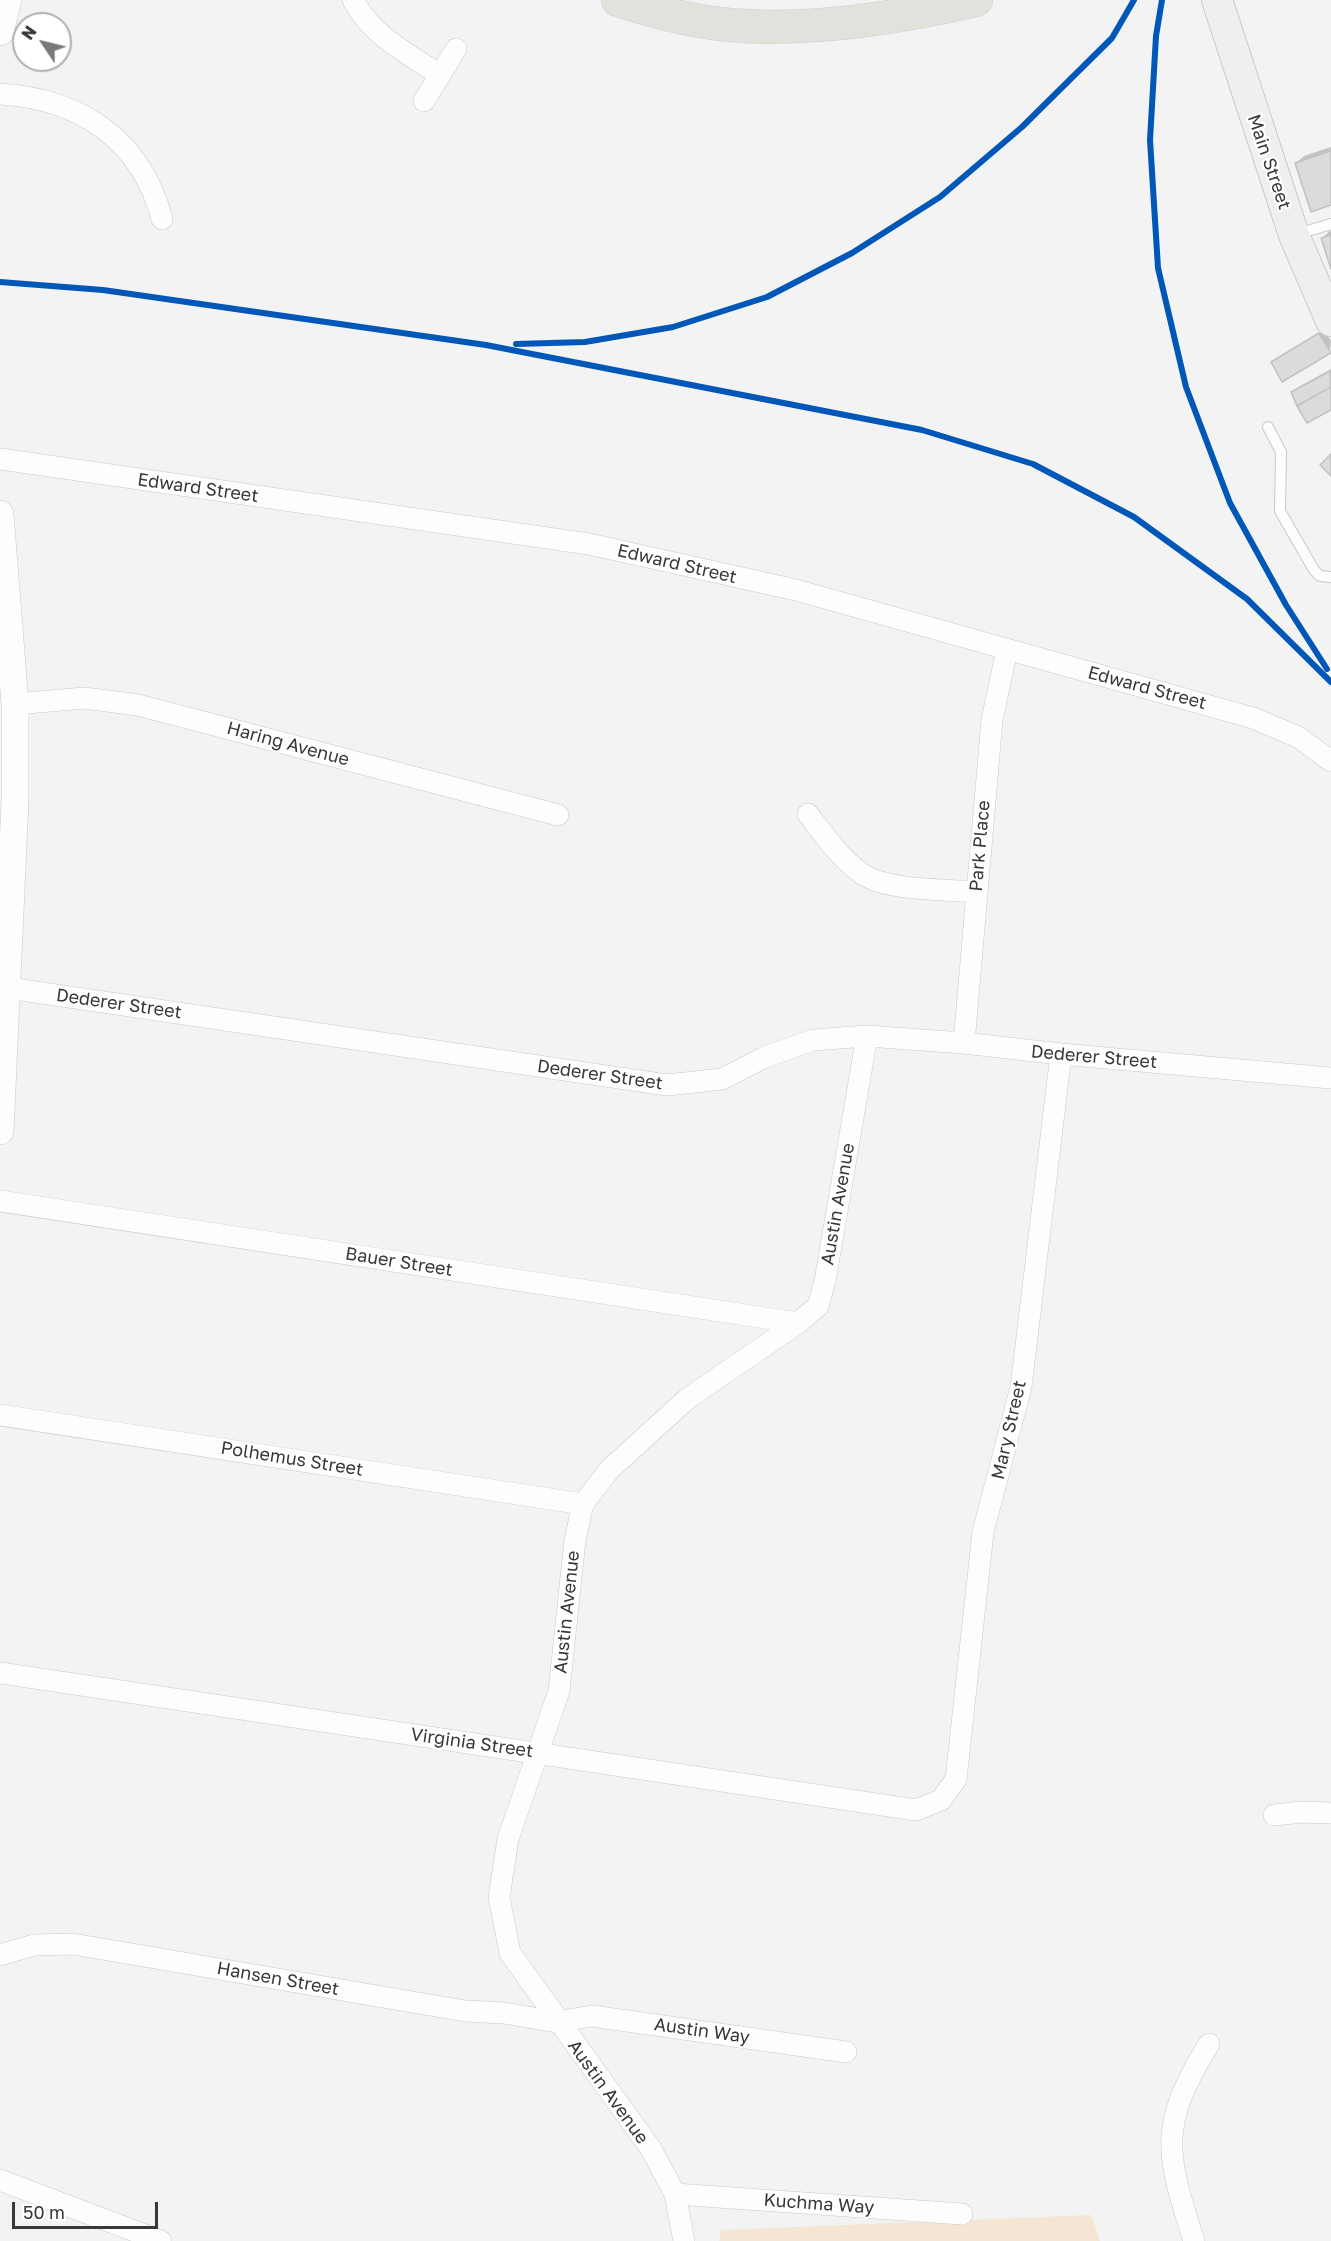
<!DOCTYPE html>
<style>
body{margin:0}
#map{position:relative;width:1331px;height:2241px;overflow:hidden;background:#f2f3f2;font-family:"Golos Text",sans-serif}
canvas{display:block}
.north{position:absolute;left:12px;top:12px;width:60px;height:60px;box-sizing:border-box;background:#fff;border:2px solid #afafaf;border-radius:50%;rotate:305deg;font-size:16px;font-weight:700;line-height:24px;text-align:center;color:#373837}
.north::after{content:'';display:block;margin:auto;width:21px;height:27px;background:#787978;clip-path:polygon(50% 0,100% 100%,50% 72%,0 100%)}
.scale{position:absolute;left:12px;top:2202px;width:146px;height:27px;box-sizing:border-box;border:3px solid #373837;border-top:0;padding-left:8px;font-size:18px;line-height:21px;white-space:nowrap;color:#373837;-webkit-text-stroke:4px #fff;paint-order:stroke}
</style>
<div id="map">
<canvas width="1331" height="2241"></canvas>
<div class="north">N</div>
<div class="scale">50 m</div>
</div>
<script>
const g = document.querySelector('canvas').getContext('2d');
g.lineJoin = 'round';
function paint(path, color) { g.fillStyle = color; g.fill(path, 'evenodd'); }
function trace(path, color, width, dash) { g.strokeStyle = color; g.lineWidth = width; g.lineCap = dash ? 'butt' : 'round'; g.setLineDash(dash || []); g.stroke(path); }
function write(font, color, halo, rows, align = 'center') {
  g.font = font + ' "Golos Text",sans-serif'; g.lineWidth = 4.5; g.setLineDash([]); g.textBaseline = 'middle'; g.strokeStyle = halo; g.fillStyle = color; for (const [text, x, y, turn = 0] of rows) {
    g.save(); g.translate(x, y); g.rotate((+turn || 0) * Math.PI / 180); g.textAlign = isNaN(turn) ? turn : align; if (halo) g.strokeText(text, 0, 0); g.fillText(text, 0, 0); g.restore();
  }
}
paint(new Path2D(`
 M1091 2215 1100 2241H719L721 2230Z`), '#f4e6d3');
paint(new Path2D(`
 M1331 147V204L1296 163 1304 156Z
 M1330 231H1331V264L1322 238Z
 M1324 330 1331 341 1330 351 1273 362Z
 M1331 369V408L1293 392 1297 388Z`), '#0003');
const building = new Path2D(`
 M1331 151V205L1311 212 1295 163Z
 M1331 235V269L1321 238Z
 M1319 333 1331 353 1282 382 1271 362Z
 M1330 371 1331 387 1297 406 1291 392Z
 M1331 387V410L1307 423 1297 406Z
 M1331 454V476L1320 465Z`);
paint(building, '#dbdbdb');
trace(building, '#c0c2c0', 1.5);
const service = new Path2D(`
 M1297 234 1331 224
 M1268 427 1281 452 1280 511 1314 570 1320 576 1331 577`);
const minor = new Path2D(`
 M353 0C372 36 407 53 440 75
 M0 94C80 99 141 139 162 219
 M424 101 456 49
 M0 459 589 544 796 590 1253 718 1298 737 1331 761
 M15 704 84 698 138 705 558 815
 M808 814C824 835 839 857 861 873 885 891 945 889 975 892
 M8 988 667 1085 722 1079 765 1057 813 1040 867 1036 964 1043 1061 1054 1331 1078
 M964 1043 992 720 1007 650
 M0 1201 798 1323
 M0 1415 583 1504
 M0 1673 916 1810 941 1800 956 1779 983 1532 1021 1387 1061 1054
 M1274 1815 1302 1812 1331 1813
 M0 1955 34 1945 73 1944 465 2011 504 2013 557 2022 592 2016 846 2052
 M0 2180 161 2241
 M675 2194 962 2214
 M684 2241 675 2194 651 2149 510 1953 499 1897 508 1839 559 1691 575 1540 583 1504 609 1470 687 1399 798 1323 818 1306 825 1281 867 1036
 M1194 2241C1166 2153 1158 2126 1209 2044`);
const tertiary = new Path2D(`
 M0 32 8 0
 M0 514 15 704V802L0 1131`);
const secondary = new Path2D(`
 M1217 0 1294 235 1331 321`);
const primary = new Path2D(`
 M618 0C652 11 686 20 721 24 802 33 898 18 976 0`);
trace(service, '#c8c9c8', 12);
trace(minor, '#c8c9c8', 22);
trace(tertiary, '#c8c9c8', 28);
trace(secondary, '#c8c9c8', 32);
trace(primary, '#cecfce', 34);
trace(service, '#fdfdfd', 10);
trace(minor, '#fdfdfd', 21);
trace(tertiary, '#fdfdfd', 27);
trace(secondary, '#eff0ed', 30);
trace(primary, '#e2e1dc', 33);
trace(new Path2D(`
 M1162 0 1156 36 1150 140 1158 268 1186 387 1230 503 1286 605 1327 669
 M0 282 103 290 486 345 922 430 1033 464 1134 517 1247 599 1331 682
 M516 344 585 342 673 327 767 297 852 253 940 197 1022 127 1112 38 1134 0`), '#0057b8', 6);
write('18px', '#373837', '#fff', [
 ["Main Street",1269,162,71],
 ["Edward Street",198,488,8],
 ["Edward Street",677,564,13],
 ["Edward Street",1147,688,15],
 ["Haring Avenue",288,744,15],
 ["Park Place",980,846,-85],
 ["Dederer Street",119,1004,8],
 ["Dederer Street",1094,1057,5],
 ["Dederer Street",600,1075,8],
 ["Austin Avenue",838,1204,-80],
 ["Bauer Street",399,1262,9],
 ["Mary Street",1009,1430,-77],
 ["Polhemus Street",292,1459,9],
 ["Austin Avenue",567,1612,-84],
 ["Virginia Street",472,1743,8],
 ["Hansen Street",278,1979,10],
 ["Austin Way",702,2031,8],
 ["Austin Avenue",608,2092,54],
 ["Kuchma Way",819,2204,4]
]);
</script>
